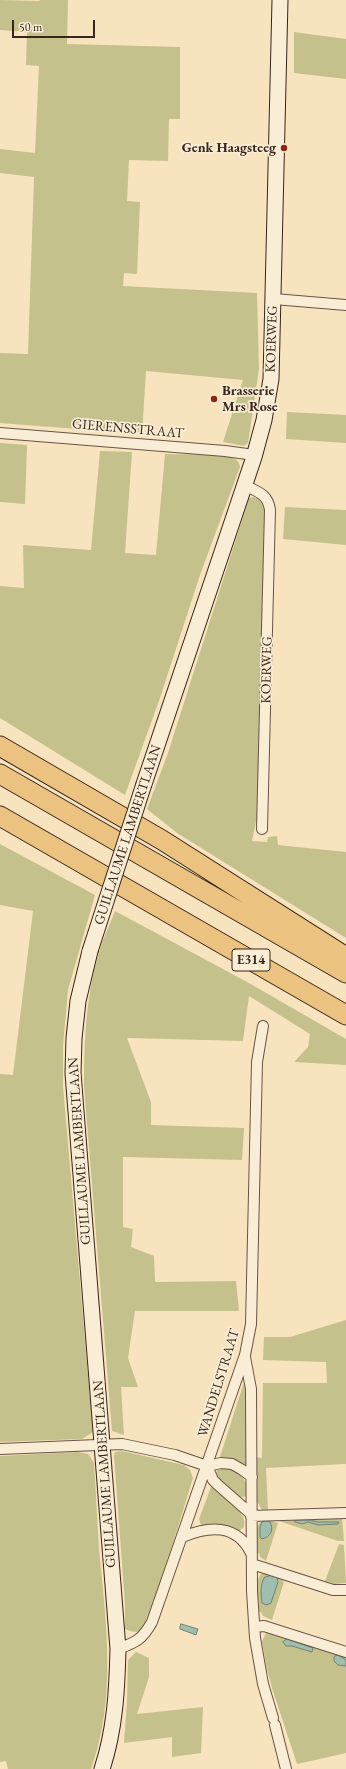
<!DOCTYPE html>
<style>
body{margin:0}
#map{position:relative;width:346px;height:1769px;overflow:hidden;background:#f8e3bf;font-family:"EB Garamond",serif}
canvas{display:block}
.scale{position:absolute;left:12px;top:20px;width:83px;height:18px;box-sizing:border-box;border:2px solid #38251b;border-top:0;padding-left:5px;font-size:12px;line-height:14px;white-space:nowrap;color:#38251b;-webkit-text-stroke:3px #faedd5;paint-order:stroke}
</style>
<div id="map">
<canvas width="346" height="1769"></canvas>
<div class="scale">50 m</div>
</div>
<script>
const g = document.querySelector('canvas').getContext('2d');
g.lineJoin = 'round';
function paint(path, color) { g.fillStyle = color; g.fill(path, 'evenodd'); }
function trace(path, color, width, dash) { g.strokeStyle = color; g.lineWidth = width; g.lineCap = dash ? 'butt' : 'round'; g.setLineDash(dash || []); g.stroke(path); }
function write(font, color, halo, rows, align = 'center') {
  g.font = font + ' "EB Garamond",serif'; g.lineWidth = 3.5; g.setLineDash([]); g.textBaseline = 'middle'; g.strokeStyle = halo; g.fillStyle = color; for (const [text, x, y, turn = 0] of rows) {
    g.save(); g.translate(x, y); g.rotate((+turn || 0) * Math.PI / 180); g.textAlign = isNaN(turn) ? turn : align; if (halo) g.strokeText(text, 0, 0); g.fillText(text, 0, 0); g.restore();
  }
}
paint(new Path2D(`
 M0 0 39 1 40 0H68L67 44 180 47V119H169L168 161 129 160 127 201 140 202 137 274 124 273 123 286 257 293 259 369 248 443 244 446 223 442 243 380 146 371 142 434 0 423V353L28 354 34 177 0 173V149L35 153 39 66 26 65 27 32 0 30Z
 M294 32 346 39V79L294 73Z
 M287 412 346 415V443L286 439Z
 M0 443 27 445 25 504 0 502Z
 M100 451 132 452 125 553 156 555 165 454 224 455C231 457 239 458 240 467L200 575 160 698 125 795 0 718V586L24 588 23 545 91 550Z
 M253 497 263 501 265 508 257 817 252 841 267 842 268 837 277 836 278 845 346 852V938L177 833 147 809 168 753 249 498Z
 M285 507 346 510V545L283 539Z
 M0 844 95 895 68 990 63 1046V1086L93 1432 82 1439 0 1442V1074L13 1075 33 911 0 905Z
 M115 911 249 983 346 1039V1065L294 1062 308 1047 310 1034 249 996 243 1041 127 1038 151 1102V1125L244 1128 242 1160 123 1157V1227L133 1229 131 1247 154 1256 155 1282 236 1281 239 1311H135L128 1358 138 1387H121L124 1435 112 1431 84 1086C84 1041 86 995 99 952 103 938 110 924 115 911Z
 M346 1320V1464L266 1468 268 1510H262L258 1503 256 1502 255 1457 262 1458 263 1383H327L326 1362 263 1360 264 1337H290Z
 M245 1379H248L247 1468 219 1460Z
 M122 1451 184 1465 190 1470 193 1478C187 1498 149 1625 140 1631 135 1633 130 1631 125 1629V1604L114 1455 115 1452Z
 M78 1452 88 1454 94 1463C96 1492 97 1520 99 1549 106 1621 117 1698 91 1769H8L6 1761 0 1762V1456Z
 M230 1467C240 1474 247 1479 248 1493L246 1496 239 1498 219 1482 215 1475 217 1470Z
 M211 1487C220 1490 239 1509 243 1517 245 1521 244 1524 244 1527L239 1531 201 1525 199 1519Z
 M342 1517 344 1541H338L279 1521Z
 M269 1520 278 1523 266 1561 260 1557 259 1553 256 1554V1530L260 1522Z
 M339 1544 344 1545 346 1583 334 1584 325 1581Z
 M266 1572 278 1575 284 1582 272 1620 263 1616 261 1612H259L257 1581 261 1574Z
 M270 1631 294 1638 293 1641 314 1648 315 1645 346 1655V1753L297 1764 272 1688 266 1665 262 1641 266 1633Z
 M136 1652 149 1658V1677L137 1714 203 1707 201 1753 172 1757V1737L124 1743 127 1701 128 1660Z`), '#c5c18c');
const water = new Path2D(`
 M295 1520H310L318 1522H339L338 1524 318 1525 308 1522 302 1524 295 1522Z
 M267 1521 270 1522C274 1529 271 1537 262 1539L260 1537V1526L262 1522Z
 M272 1575 277 1577 278 1582 271 1603 266 1605 262 1603C261 1596 260 1584 264 1578Z
 M181 1624 198 1629 196 1635 180 1629Z
 M287 1639 313 1648 312 1652 292 1646H286L283 1642Z
 M338 1655 346 1660V1666L338 1665 334 1661V1657Z`);
paint(water, '#9ebeaf');
trace(water, '#758174', 1);
const street = new Path2D(`
 M274 299 346 305
 M0 433 225 451 247 454 254 457
 M244 485C258 492 268 494 270 510L262 829
 M245 1357 251 1389 252 1591 255 1638 263 1684 273 1718
 M0 1449 122 1444 175 1455 207 1466 221 1463 232 1464 241 1469 252 1477
 M207 1466 213 1480 218 1485 251 1514
 M251 1516 346 1513
 M182 1537C209 1526 236 1523 251 1553
 M252 1564 333 1590H346
 M255 1627 264 1626 346 1652
 M118 1649C136 1642 142 1640 152 1622L245 1355 251 1324 257 1062 263 1026
 M275 1725 286 1769`);
const secondary = new Path2D(`
 M144 784 254 457 264 420 271 379 280 0
 M90 951 78 1001 74 1038 73 1073 118 1649C117 1690 115 1730 102 1769`);
const highway = new Path2D(`
 M0 746 162 840 346 957
 M0 774 346 973
 M0 816 346 1015`);
trace(street, '#685444', 12);
trace(secondary, '#38251b', 17);
trace(highway, '#38251b', 21);
trace(street, '#faedd5', 10);
trace(secondary, '#faedd5', 15);
trace(highway, '#ecc280', 19);
const secondaryBridge = new Path2D(`
 M90 951 144 784`);
trace(secondaryBridge, '#38251b', 17, []);
trace(secondaryBridge, '#faedd5', 15);
for (const [x, y, r, color] of [
 [284,148,4,"#8f2418"],
 [214,399,4,"#8f2418"]
]) { const dot = new Path2D(); dot.arc(x, y, r, 0, 2 * Math.PI); g.fillStyle = color; g.fill(dot); trace(dot, '#faedd5', 1.5); }
for (const [x, y, w] of [
 [251,960,38]
]) { const box = new Path2D(); box.roundRect(x - w / 2, y - 11, w, 22, 3); g.fillStyle = '#faedd5'; g.fill(box); trace(box, '#38251b', 1); }
write('bold 13px', '#38251b', null, [
 ["E314",251,960]
]);
write('bold 14px', '#38251b', '#faedd5', [
 ["Genk Haagsteeg",276,148],
 ["Brasserie",222,391,"left"],
 ["Mrs Rose",222,407,"left"]
], 'right');
write('14px', '#38251b', '#faedd5', [
 ["KOERWEG",272,339,-88],
 ["GIERENSSTRAAT",128,429,5],
 ["KOERWEG",267,670,-89],
 ["GUILLAUME LAMBERTLAAN",128,835,-72],
 ["GUILLAUME LAMBERTLAAN",80,1151,-94],
 ["WANDELSTRAAT",219,1383,-73],
 ["GUILLAUME LAMBERTLAAN",105,1474,-94]
]);
</script>
